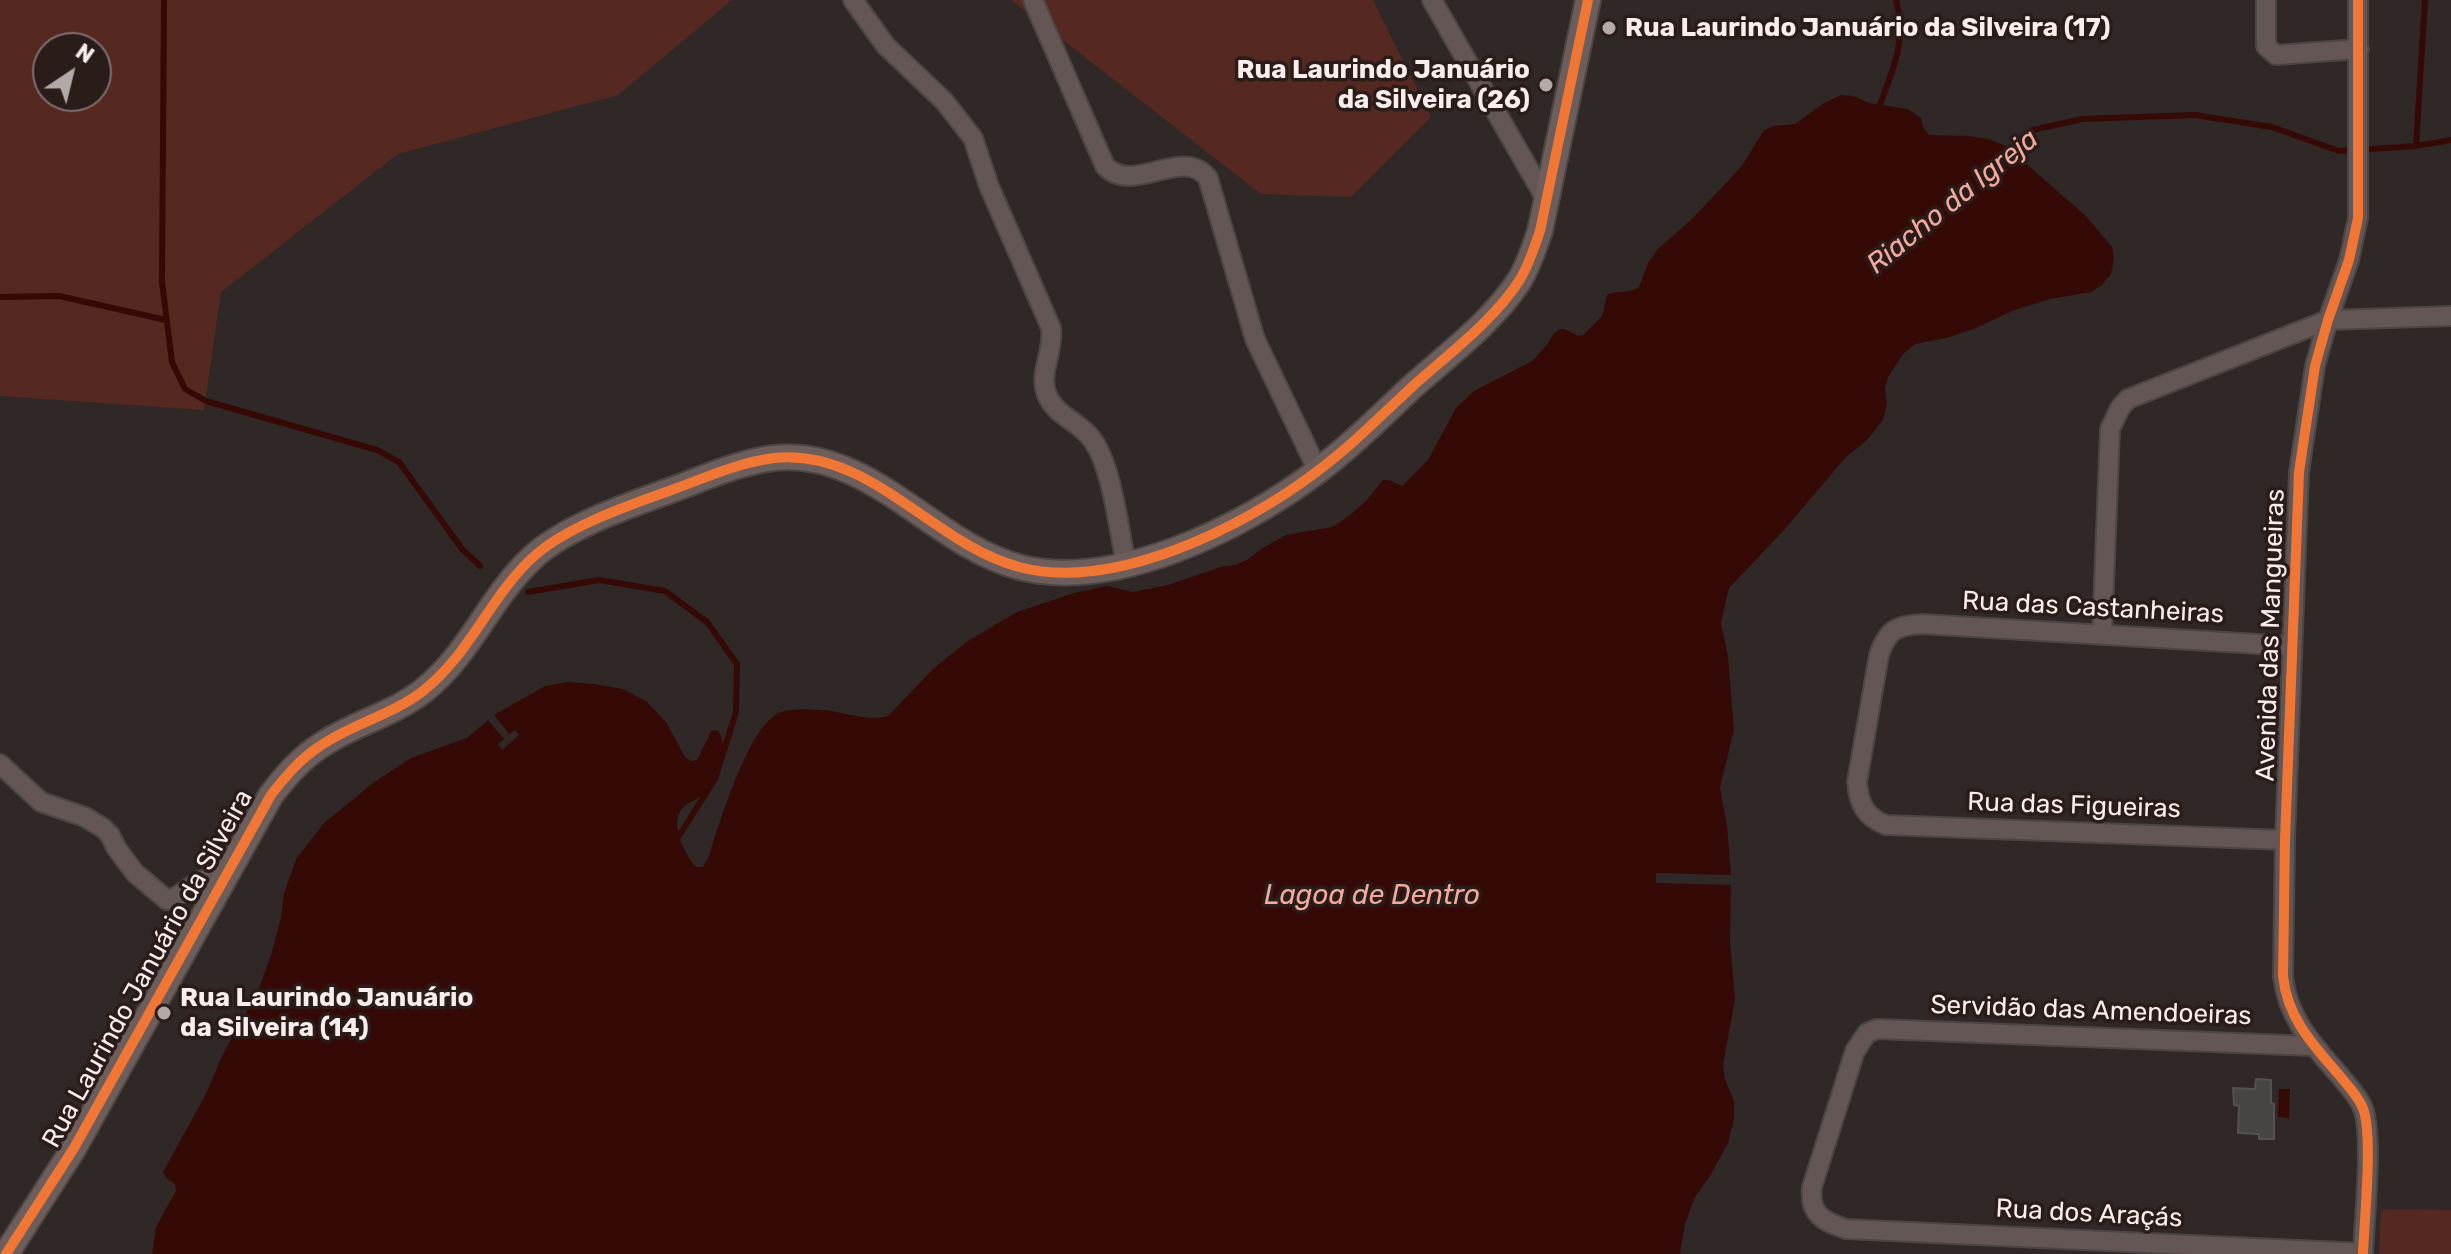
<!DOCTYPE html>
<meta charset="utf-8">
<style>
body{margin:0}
#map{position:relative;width:2451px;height:1254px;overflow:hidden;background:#302827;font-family:Rubik,sans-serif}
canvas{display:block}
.north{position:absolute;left:32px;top:32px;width:80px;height:80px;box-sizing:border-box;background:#2a1c19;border:2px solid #7d706e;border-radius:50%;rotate:35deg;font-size:22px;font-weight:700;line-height:32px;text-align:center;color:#f9eeed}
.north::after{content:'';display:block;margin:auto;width:28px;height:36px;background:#b3a9a8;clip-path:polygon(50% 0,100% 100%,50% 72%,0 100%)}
</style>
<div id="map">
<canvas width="2451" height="1254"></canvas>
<div class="north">N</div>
</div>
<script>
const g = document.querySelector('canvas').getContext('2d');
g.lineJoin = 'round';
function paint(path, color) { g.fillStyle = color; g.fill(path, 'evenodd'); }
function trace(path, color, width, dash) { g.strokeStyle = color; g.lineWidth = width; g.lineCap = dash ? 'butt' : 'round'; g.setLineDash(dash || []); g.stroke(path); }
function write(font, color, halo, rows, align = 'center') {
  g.font = font + ' Rubik,sans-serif'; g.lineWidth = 7; g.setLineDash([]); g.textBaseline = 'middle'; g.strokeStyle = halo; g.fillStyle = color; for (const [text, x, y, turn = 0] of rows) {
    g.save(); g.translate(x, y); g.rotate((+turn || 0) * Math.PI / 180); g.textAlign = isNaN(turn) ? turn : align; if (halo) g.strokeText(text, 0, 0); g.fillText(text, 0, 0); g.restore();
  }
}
paint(new Path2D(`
 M0 0H732L618 95 398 154 221 292 204 410 0 396ZM48 48H96V96H48Z
 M1011 0H1373L1431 117 1351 197 1261 194Z
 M2381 1209 2451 1210V1254H2379Z`), '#552821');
paint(new Path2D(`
 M1841 95 1853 96 1869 103 1908 109 1921 118 1923 127 1929 135 1969 136 1988 139 2006 146 2087 217 2112 247 2114 258 2111 274 2102 285 2091 292 2050 299 2012 311 1974 329 1946 338 1915 344 1903 354 1888 377 1885 389 1887 404 1883 420 1867 440 1845 458 1785 529 1729 588 1721 623 1728 656 1734 730 1720 787 1727 826 1731 875 1730 942 1735 999 1723 1065 1725 1079 1734 1101V1119L1728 1143 1710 1176 1695 1197 1685 1224 1680 1254H152L156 1227 176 1191 175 1184 167 1179 163 1172 206 1094 223 1054 258 991 272 952 281 917 284 894 296 859 324 823 373 783 411 758 467 738 494 715 545 686 568 682 593 684 623 689 647 702 666 722 685 757 691 761 697 760 712 730 718 731C731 748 716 781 702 795 696 801 687 802 682 809 669 824 685 855 696 867H703L709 856C720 822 747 730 778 713 789 708 809 709 821 710 843 711 865 722 888 716L934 668 968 641 1017 612 1074 593 1107 586 1133 592 1168 585 1221 567 1235 565 1247 560 1261 549 1286 535 1332 527 1349 516 1366 501 1383 480H1389L1402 486 1428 460 1456 408 1474 391 1532 361 1546 346 1554 333 1560 329H1565L1578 336 1583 335 1602 316 1607 295C1618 289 1628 295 1639 287L1648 263 1658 249 1692 219 1741 167 1764 130 1774 126 1795 124 1824 103Z
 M2279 1089H2290L2289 1118 2278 1117Z`), '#350906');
paint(new Path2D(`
 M494 715 509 734 515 730 519 735 502 750 498 744 504 739 488 720Z
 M1656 873 1731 875V885L1656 883Z`), '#302827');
trace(new Path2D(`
 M164 0 162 282 172 362 185 389 206 401 377 450 399 462 462 549 480 566
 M1877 113C1891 73 1908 43 1896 0
 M2416 146 2425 0
 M2006 153 2033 130 2082 119 2195 115 2272 127 2339 151 2416 146 2451 140
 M0 297 59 296 166 320
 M528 592 599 580 665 591 707 622 737 664 736 712 715 779 677 839`), '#350906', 6);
const building = new Path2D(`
 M2256 1079 2271 1080V1103L2274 1104V1139H2259V1134L2238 1133 2239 1106 2234 1105 2233 1088 2255 1089Z`);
paint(building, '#474544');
trace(building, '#535250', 2);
const minor = new Path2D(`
 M853 0 886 46 944 101 973 138 989 186 1051 328C1054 354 1038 372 1047 395 1055 415 1079 422 1091 438 1112 464 1119 531 1126 564
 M1033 0 1105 166C1134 196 1182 145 1208 178L1255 339 1318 471
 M1432 0 1547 201
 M2266 0V46L2276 55 2359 49
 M2358 0V218L2349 260 2328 320 2315 366 2299 472 2285 840 2283 976C2287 1018 2314 1046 2340 1076 2348 1086 2357 1095 2362 1106 2374 1130 2364 1223 2363 1254
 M2102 635 2110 429 2120 408 2128 399 2328 320 2451 316
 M0 764 41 802 85 817 103 828 110 835 117 849 135 873 167 900 176 897 199 881 225 874
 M2285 840 1886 825C1865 817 1859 804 1857 782L1879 655C1888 629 1896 626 1922 624L2292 646
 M2314 1046 1877 1029 1867 1033 1855 1051 1812 1187C1809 1215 1823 1221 1846 1229L2363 1253`);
const major = new Path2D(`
 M6 1254 74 1148 271 795C285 777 300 759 320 746 352 724 392 715 423 691 470 654 489 599 531 559 565 526 633 504 677 488 709 476 741 462 774 458 871 448 932 544 1019 567 1113 592 1242 528 1315 473 1350 447 1382 415 1414 385 1450 353 1493 321 1519 281 1529 265 1534 248 1540 231L1588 0`);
trace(minor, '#4b4544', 22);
trace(major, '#4b4544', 28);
trace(minor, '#635654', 18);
trace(major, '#6e5e5b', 24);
trace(new Path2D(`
 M2358 0V218L2349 260 2328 320 2315 366 2299 472 2285 840 2283 976C2287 1018 2314 1046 2340 1076 2348 1086 2357 1095 2362 1106 2374 1130 2364 1223 2363 1254
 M6 1254 74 1148 271 795C285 777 300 759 320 746 352 724 392 715 423 691 470 654 489 599 531 559 565 526 633 504 677 488 709 476 741 462 774 458 871 448 932 544 1019 567 1113 592 1242 528 1315 473 1350 447 1382 415 1414 385 1450 353 1493 321 1519 281 1529 265 1534 248 1540 231L1588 0`), '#f07635', 10);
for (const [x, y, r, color] of [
 [1609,28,8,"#b3a9a8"],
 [1546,85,8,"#b3a9a8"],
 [164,1013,8,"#b3a9a8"]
]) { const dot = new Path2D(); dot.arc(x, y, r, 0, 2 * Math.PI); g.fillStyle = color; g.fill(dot); trace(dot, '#2a1c19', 3); }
write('bold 26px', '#f9eeed', '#2a1c19', [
 ["Rua Laurindo Januário da Silveira (17)",1625,28],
 ["Rua Laurindo Januário",1530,70,"right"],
 ["da Silveira (26)",1530,100,"right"],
 ["Rua Laurindo Januário",180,998],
 ["da Silveira (14)",180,1028]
], 'left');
write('26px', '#f9eeed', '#2a1c19', [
 ["Rua das Castanheiras",2093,608,3],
 ["Avenida das Mangueiras",2271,635,-88],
 ["Rua das Figueiras",2074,806,2],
 ["Rua Laurindo Januário da Silveira",148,969,-61],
 ["Servidão das Amendoeiras",2091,1011,2],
 ["Rua dos Araçás",2089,1214,3]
]);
write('italic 28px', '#f5a99c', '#2a1c19', [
 ["Riacho da Igreja",1953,202,-39],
 ["Lagoa de Dentro",1372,896]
]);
</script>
